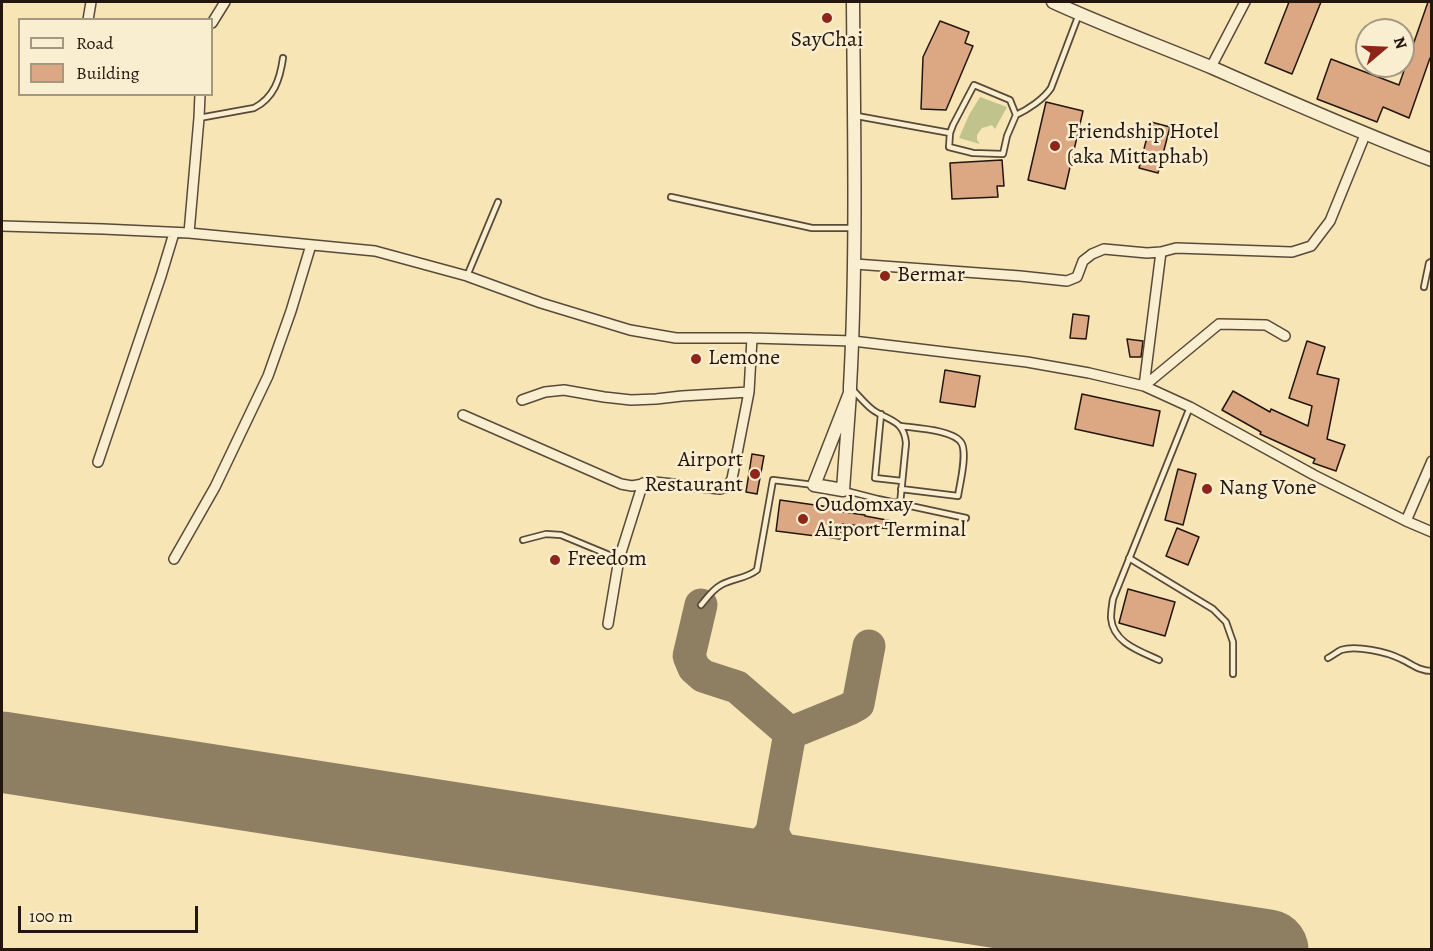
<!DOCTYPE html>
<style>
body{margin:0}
#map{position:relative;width:1433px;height:951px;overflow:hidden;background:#f8e5b6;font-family:Alegreya,serif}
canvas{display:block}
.frame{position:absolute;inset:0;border:3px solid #23160f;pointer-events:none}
.legend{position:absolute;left:18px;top:18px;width:195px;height:78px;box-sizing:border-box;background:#faeed0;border:2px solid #a49883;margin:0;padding:8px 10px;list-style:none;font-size:18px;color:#23160f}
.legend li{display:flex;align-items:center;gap:12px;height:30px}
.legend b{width:30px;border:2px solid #a49883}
.north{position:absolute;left:1355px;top:18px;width:60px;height:60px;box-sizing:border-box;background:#faeed0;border:2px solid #a49883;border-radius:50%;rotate:71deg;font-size:16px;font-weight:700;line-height:24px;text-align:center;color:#23160f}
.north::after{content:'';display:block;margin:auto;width:21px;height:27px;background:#8f2418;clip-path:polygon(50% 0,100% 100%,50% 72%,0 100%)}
.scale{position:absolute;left:18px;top:906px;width:180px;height:27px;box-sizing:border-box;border:3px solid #23160f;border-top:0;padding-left:8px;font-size:18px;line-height:21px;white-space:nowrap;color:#23160f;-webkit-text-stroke:4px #faeed0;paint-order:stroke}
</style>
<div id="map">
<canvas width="1433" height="951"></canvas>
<div class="frame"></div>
<ul class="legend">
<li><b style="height:8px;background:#faeed0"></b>Road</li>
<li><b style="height:16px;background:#dca783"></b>Building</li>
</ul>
<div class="north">N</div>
<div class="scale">100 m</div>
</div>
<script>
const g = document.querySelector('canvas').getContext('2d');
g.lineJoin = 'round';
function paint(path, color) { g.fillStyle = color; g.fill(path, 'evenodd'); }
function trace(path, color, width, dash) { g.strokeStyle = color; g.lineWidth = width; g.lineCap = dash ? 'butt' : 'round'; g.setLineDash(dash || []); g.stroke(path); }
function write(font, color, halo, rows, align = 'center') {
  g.font = font + ' Alegreya,serif'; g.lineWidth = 5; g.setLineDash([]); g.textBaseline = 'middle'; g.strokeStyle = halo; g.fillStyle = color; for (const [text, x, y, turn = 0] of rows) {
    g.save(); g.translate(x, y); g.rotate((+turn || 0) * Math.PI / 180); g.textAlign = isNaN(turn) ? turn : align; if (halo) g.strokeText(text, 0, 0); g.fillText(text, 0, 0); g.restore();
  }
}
paint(new Path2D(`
 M980 97 1007 107 995 129 992 125 982 128 977 135V140L980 144 959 138 969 115Z`), '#c0c38c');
trace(new Path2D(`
 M701 605 689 656 694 668 703 676 737 687 790 733
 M790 733 849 709 858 704 869 646
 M772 832C785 859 795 868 821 880
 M728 865C747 856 759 850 772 832L790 733`), '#8e7e62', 33);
trace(new Path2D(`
 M2 752 1268 950`), '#8e7e62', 81);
const building = new Path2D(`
 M1289 2H1321L1292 74 1265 63Z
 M1428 2H1431V59L1430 58 1409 118 1383 107 1377 122 1317 99 1331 59 1399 85Z
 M940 21 969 32 965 43 973 46 946 110 921 109 923 57Z
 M1046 102 1083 111 1065 189 1028 180Z
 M1151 122 1170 127 1158 173 1139 168Z
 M1002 160 1004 186H997L998 197 952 199 950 163Z
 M1073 314 1089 316 1086 339 1070 338Z
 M1127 339 1143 341 1141 357H1130Z
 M1307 341 1325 347 1317 374 1339 379 1327 439 1345 445 1336 471 1313 463 1315 459 1260 434 1261 432 1222 410 1233 391 1270 412 1271 409 1308 426 1312 406 1289 398Z
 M945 370 980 376 975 407 940 402Z
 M1082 394 1160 411 1153 446 1075 429Z
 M752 454 764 456 757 494 746 492Z
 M1178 469 1196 474 1183 525 1165 520Z
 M780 500 829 507 830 501 844 503 843 512 865 515V516L892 521 891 529 842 524 840 539 776 531Z
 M1177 528 1199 537 1188 565 1166 556Z
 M1128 589 1175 602 1165 636 1119 623Z`);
paint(building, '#dca783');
trace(building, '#23160f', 1.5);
const service = new Path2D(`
 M857 116 950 133 949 147 973 153 1003 154 1007 136 1016 115C1027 110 1044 99 1051 88L1079 14
 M199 118 254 108C274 98 280 79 283 58
 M950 133 953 125 974 85 1010 100 1016 115
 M671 197 812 228H854
 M467 276 498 202
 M1424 287 1429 263 1432 261
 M852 389C859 396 865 404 873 410 889 421 904 420 906 443L900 504
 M881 414 875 478 902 481
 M901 426C915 428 956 430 962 444 967 456 960 483 958 496L901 489
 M843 490 878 499 966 518
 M523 540 546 534 561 535 619 559
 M1129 558 1213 609 1226 622 1233 642V674
 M701 605C707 598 712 590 721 585 733 578 746 579 757 570L773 480 814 485
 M1328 658C1332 656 1337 652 1341 650 1356 645 1387 652 1401 659 1412 664 1419 671 1432 671
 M1159 660C1140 651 1113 643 1111 618 1111 612 1112 605 1113 599L1190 407`);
const minor = new Path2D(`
 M88 20 91 2
 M212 23 225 2
 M1211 67 1245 2
 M200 94 199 118 189 233 375 251 467 276 541 303 630 330 676 338H752L853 341 1027 362 1089 373 1144 386 1190 407 1314 475 1406 521 1432 532
 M2 226 103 229 189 233
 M1161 252 1176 248 1292 252 1311 246 1330 221 1365 135
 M855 264 1020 276 1067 281 1077 277 1083 261 1092 254 1104 249 1147 253 1161 252 1144 386
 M1144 386 1219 324 1266 325 1285 336
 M522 400 545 392 564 390 604 397 631 400 656 399 682 396 749 392
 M463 415 621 484 632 486 654 482 720 489 727 487 732 479 749 392 752 338
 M98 462 161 276 174 233
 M1406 521 1432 461
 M174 559 215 487 268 376 291 311 311 245
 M608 624 619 559 643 483`);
const tertiary = new Path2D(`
 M1053 2C1105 26 1160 46 1213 68 1286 100 1358 132 1432 160
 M850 393 814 485 843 490 850 393V387C857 259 854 130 853 2`);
trace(service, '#584a39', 8);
trace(minor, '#584a39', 12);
trace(tertiary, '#584a39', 15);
trace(service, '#faeed0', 4.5);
trace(minor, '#faeed0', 9);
trace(tertiary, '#faeed0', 12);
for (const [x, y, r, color] of [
 [827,18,6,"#8f2418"],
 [1055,146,6,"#8f2418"],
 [885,276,6,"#8f2418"],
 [696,359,6,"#8f2418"],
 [755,474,6,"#8f2418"],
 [1207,489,6,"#8f2418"],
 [803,519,6,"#8f2418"],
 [555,560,6,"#8f2418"]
]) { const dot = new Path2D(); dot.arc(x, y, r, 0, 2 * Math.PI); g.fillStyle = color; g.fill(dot); trace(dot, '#faeed0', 2); }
write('22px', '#23160f', '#faeed0', [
 ["SayChai",827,41,"center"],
 ["Friendship Hotel",1067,133],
 ["(aka Mittaphab)",1067,158],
 ["Bermar",897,276],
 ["Lemone",708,359],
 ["Airport",743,461,"right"],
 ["Restaurant",743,486,"right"],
 ["Nang Vone",1219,489],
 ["Oudomxay",815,506],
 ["Airport Terminal",815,531],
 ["Freedom",567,560]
], 'left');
</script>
